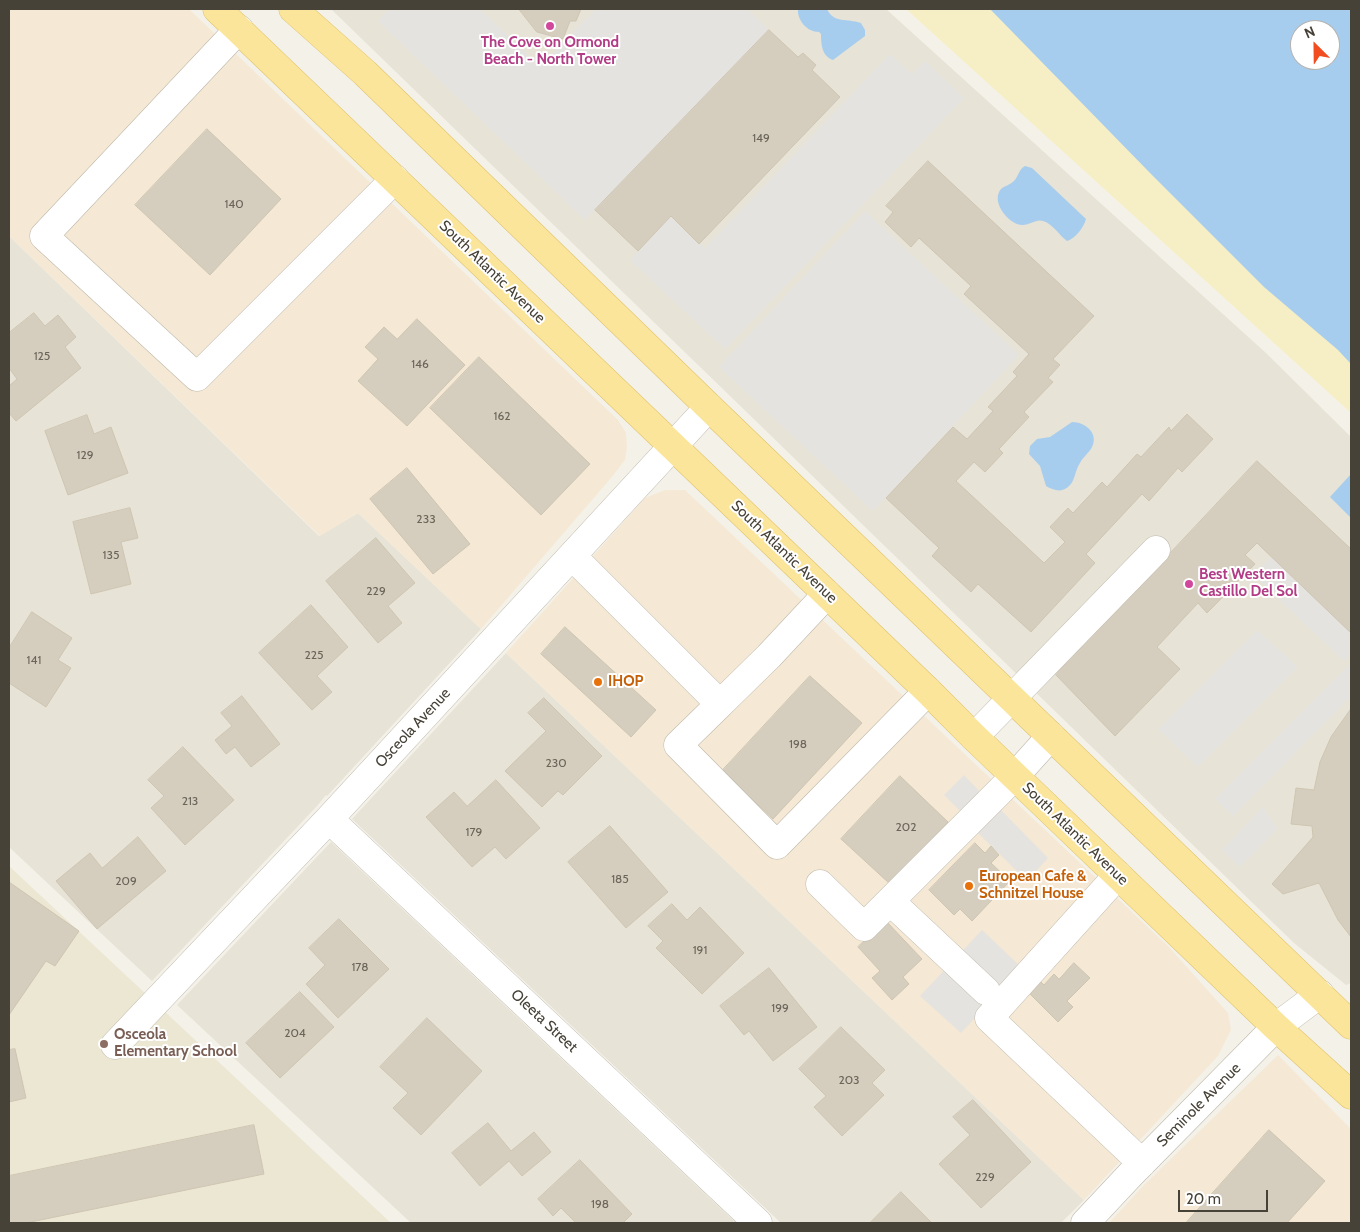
<!DOCTYPE html>
<style>
body{margin:0}
#map{position:relative;width:1360px;height:1232px;overflow:hidden;background:#f4f1e9;font-family:Cabin,sans-serif}
canvas{display:block}
.frame{position:absolute;inset:0;border:10px solid #474237;pointer-events:none}
.north{position:absolute;left:1290px;top:20px;width:50px;height:50px;box-sizing:border-box;background:#fff;border:1px solid #b5b3af;border-radius:50%;rotate:337deg;font-size:14px;font-weight:700;line-height:20px;text-align:center;color:#474237}
.north::after{content:'';display:block;margin:auto;width:18px;height:22px;background:#f24c21;clip-path:polygon(50% 0,100% 100%,50% 72%,0 100%)}
.scale{position:absolute;left:1178px;top:1190px;width:90px;height:22px;box-sizing:border-box;border:2px solid #474237;border-top:0;padding-left:6px;font-size:15px;line-height:18px;white-space:nowrap;color:#474237;-webkit-text-stroke:4px #fff;paint-order:stroke}
</style>
<div id="map">
<canvas width="1360" height="1232"></canvas>
<div class="frame"></div>
<div class="north">N</div>
<div class="scale">20 m</div>
</div>
<script>
const g = document.querySelector('canvas').getContext('2d');
g.lineJoin = 'round';
function paint(path, color) { g.fillStyle = color; g.fill(path, 'evenodd'); }
function trace(path, color, width, dash) { g.strokeStyle = color; g.lineWidth = width; g.lineCap = dash ? 'butt' : 'round'; g.setLineDash(dash || []); g.stroke(path); }
function write(font, color, halo, rows, align = 'center') {
  g.font = font + ' Cabin,sans-serif'; g.lineWidth = 4; g.setLineDash([]); g.textBaseline = 'middle'; g.strokeStyle = halo; g.fillStyle = color; for (const [text, x, y, turn = 0] of rows) {
    g.save(); g.translate(x, y); g.rotate((+turn || 0) * Math.PI / 180); g.textAlign = isNaN(turn) ? turn : align; if (halo) g.strokeText(text, 0, 0); g.fillText(text, 0, 0); g.restore();
  }
}
paint(new Path2D(`
 M331 9H886L1266 353 1351 437V983L1346 985 1294 943Z
 M9 236 319 536 358 513 481 629 327 796 326 795 317 806 152 981 9 847Z
 M506 653 1084 1200 1061 1223H781L352 819Z
 M331 842 736 1223H411L177 1005Z`), '#e7e3d7');
paint(new Path2D(`
 M9 9H189L618 420 626 433 627 447 625 460 611 478 481 629 358 513 320 536 9 236Z
 M665 490H685L1168 946 1228 1013 1231 1030 1218 1056 1084 1200 506 653 645 498Z
 M1278 1055 1351 1129V1223H1109L1142 1187Z`), '#f5e9d5');
paint(new Path2D(`
 M9 866 391 1223H9Z`), '#ece7d3');
paint(new Path2D(`
 M906 9H1161L1351 183V413Z`), '#f6efc6');
paint(new Path2D(`
 M389 9H480L540 66 596 9H747L769 30 585 220 378 21Z
 M890 54 912 74 925 61 964 98 725 349 630 260 671 216 705 248Z
 M865 211 1019 355 873 511 719 367Z
 M1272 557 1351 633V653L1344 661 1253 575Z
 M1257 630 1298 667 1198 767 1158 729Z
 M1349 665 1351 667V696L1233 816 1215 799Z
 M964 775 982 794 962 813 944 795Z
 M1263 807 1277 829 1240 867 1222 850Z
 M1001 810 1048 858 1027 881 978 833Z
 M982 930 1022 968 961 1033 920 996Z`), '#e5e3e0');
paint(new Path2D(`
 M798 9H827C834 24 847 18 861 23L865 30V36L833 60C822 56 821 45 821 34L819 32C807 32 797 20 798 9Z
 M990 9H1351V364L1338 350 1264 287 1151 174ZM1300 30H1330V60H1300Z
 M1025 166 1032 168 1086 219C1084 227 1075 239 1067 241 1059 235 1052 223 1043 221 1035 218 1028 228 1017 224 1006 220 991 201 1001 189 1004 186 1010 185 1014 181 1019 176 1018 170 1025 166Z
 M1072 422C1085 422 1099 433 1092 447 1089 453 1083 457 1080 463 1075 470 1075 482 1068 487 1061 493 1053 490 1046 486L1040 466 1029 454 1030 446 1037 439 1050 437Z
 M1351 474V518L1330 497Z`), '#a7cdee');
const building = new Path2D(`
 M519 9H581L576 21H570L563 39 537 32Z
 M769 30 798 57 803 53 816 65 812 70 840 97 699 244 671 216 638 251 595 210Z
 M207 129 281 199 210 275 135 205Z
 M928 161 1094 316 1053 359 1060 365 1048 378 1053 382 1024 412 1029 417 999 449 1003 453 985 472 974 462 956 481 1044 563 1065 542 1050 527 1068 508 1073 513 1102 482 1107 487 1137 454 1141 457 1169 427 1171 431 1187 414 1213 439 1182 472 1178 468 1149 501 1142 494 1086 554 1095 563 1031 632 978 584 971 592 932 556 939 548 886 498 953 427 967 439 993 411 988 407 1017 376 1013 372 1029 354 964 294 971 286 919 238 911 247 885 222 893 212 886 206Z
 M34 313 45 326 58 315 76 337 65 347 81 368 16 421 9 413V386L17 379 9 368V333Z
 M417 319 465 365 407 426 358 381 378 359 365 347 384 327 397 339Z
 M479 357 590 464 541 515 430 408Z
 M87 415 94 434 111 427 128 473 68 495 45 431Z
 M1257 461 1351 549V633L1257 543 1245 555 1255 564 1207 613 1198 603 1157 647 1180 669 1115 736 1056 675Z
 M407 468 470 544 433 574 370 499Z
 M130 508 138 538 121 542 131 584 91 594 73 522Z
 M376 538 415 583 388 606 402 623 378 643 326 581Z
 M311 605 348 647 317 676 332 692 312 710 259 653Z
 M32 612 72 638 58 660 71 668 46 707 9 683V648Z
 M565 627 656 710 631 737 541 654Z
 M810 676 862 723 773 819 722 771Z
 M242 696 280 744 251 767 235 747 226 754 215 740 232 726 221 713Z
 M544 698 602 756 563 795 558 791 542 807 505 771 546 731 528 713Z
 M1351 709V937L1338 920 1319 883 1283 894 1272 884 1313 837 1312 826 1291 824 1296 788 1314 790 1320 762 1331 737Z
 M183 747 234 800 185 845 151 808 164 796 148 780Z
 M900 776 948 822 890 884 841 839Z
 M496 780 540 828 506 859 495 847 472 867 426 817 454 792 467 806Z
 M610 826 668 892 626 928 568 862Z
 M138 837 166 871 97 929 56 881 90 853 102 868Z
 M975 843 985 853 991 846 999 855 991 863 1010 881 972 921 960 909 954 915 929 890Z
 M9 882 79 931 55 966 46 961 9 1015Z
 M672 904 687 920 700 907 744 953 702 994 656 948 663 941 648 926Z
 M339 919 389 969 338 1018 306 984 325 965 309 948Z
 M886 921 922 959 903 977 909 984 892 1000 872 978 880 971 858 947Z
 M1074 963 1090 978 1067 1001 1073 1007 1058 1022 1025 989 1037 978 1044 985 1054 974 1059 979Z
 M769 968 817 1027 773 1061 749 1031 744 1035 720 1006Z
 M300 992 334 1027 280 1078 246 1043Z
 M427 1018 482 1071 421 1135 393 1108 408 1093 380 1067Z
 M841 1027 885 1070 872 1083 884 1095 842 1136 814 1107 826 1096 799 1069Z
 M15 1049 26 1098 9 1102V1050Z
 M973 1100 1031 1162 981 1208 939 1164 970 1135 953 1117Z
 M488 1123 511 1151 534 1132 551 1152 522 1176 509 1161 480 1186 452 1153Z
 M254 1125 264 1174 26 1223H9V1176Z
 M1269 1130 1325 1181 1287 1223H1186Z
 M580 1160 632 1214 623 1223H576L561 1208 553 1216 538 1199Z
 M901 1192 932 1223H870Z`);
paint(building, '#d5cdbe');
trace(building, '#cfc6b2', 1);
const minor = new Path2D(`
 M239 29 44 236 197 377 395 179
 M572 556 720 704 769 656 827 594
 M720 704 678 745 777 845 928 691
 M974 737 1156 550
 M329 819 758 1223
 M1118 875 989 1018 1142 1163
 M820 884 864 927 1015 776 1051 736
 M890 901 986 991
 M115 1045 329 819 709 407
 M1085 1223 1131 1174 1276 1027 1320 994`);
const major = new Path2D(`
 M217 9 827 594 928 691 974 737 1276 1027 1351 1095
 M293 9 365 73 709 407 1351 1025`);
trace(minor, '#bfb9ab', 29);
trace(major, '#e0c36b', 29);
trace(minor, '#fff', 28);
trace(major, '#fae59b', 28);
for (const [x, y, r, color] of [
 [550,26,5,"#d1479c"],
 [1189,584,5,"#d1479c"],
 [598,682,5,"#e8710a"],
 [969,886,5,"#e8710a"],
 [104,1044,5,"#8d6e63"]
]) { const dot = new Path2D(); dot.arc(x, y, r, 0, 2 * Math.PI); g.fillStyle = color; g.fill(dot); trace(dot, '#fff', 2); }
write('12px', '#6a6559', null, [
 ["149",761,138],
 ["140",234,204],
 ["125",42,356],
 ["146",420,364],
 ["162",502,416],
 ["129",85,455],
 ["233",426,519],
 ["135",111,555],
 ["229",376,591],
 ["225",314,655],
 ["141",34,660],
 ["198",798,744],
 ["230",556,763],
 ["213",190,801],
 ["202",906,827],
 ["179",474,832],
 ["185",620,879],
 ["209",126,881],
 ["191",700,950],
 ["178",360,967],
 ["199",780,1008],
 ["204",295,1033],
 ["203",849,1080],
 ["229",985,1177],
 ["198",600,1204]
]);
write('bold 15px', '#b23c85', '#fff', [
 ["The Cove on Ormond",550,43],
 ["Beach - North Tower",550,60],
 ["Best Western",1199,575,"left"],
 ["Castillo Del Sol",1199,592,"left"]
]);
write('15px', '#474237', '#fff', [
 ["South Atlantic Avenue",492,272,44],
 ["South Atlantic Avenue",784,552,44],
 ["Osceola Avenue",413,728,-47],
 ["South Atlantic Avenue",1075,834,44],
 ["Oleeta Street",544,1021,43],
 ["Seminole Avenue",1199,1105,-45]
]);
write('bold 15px', '#c56008', '#fff', [
 ["IHOP",608,682],
 ["European Cafe &",979,877],
 ["Schnitzel House",979,894]
], 'left');
write('bold 15px', '#785e54', '#fff', [
 ["Osceola",114,1035],
 ["Elementary School",114,1052]
], 'left');
</script>
